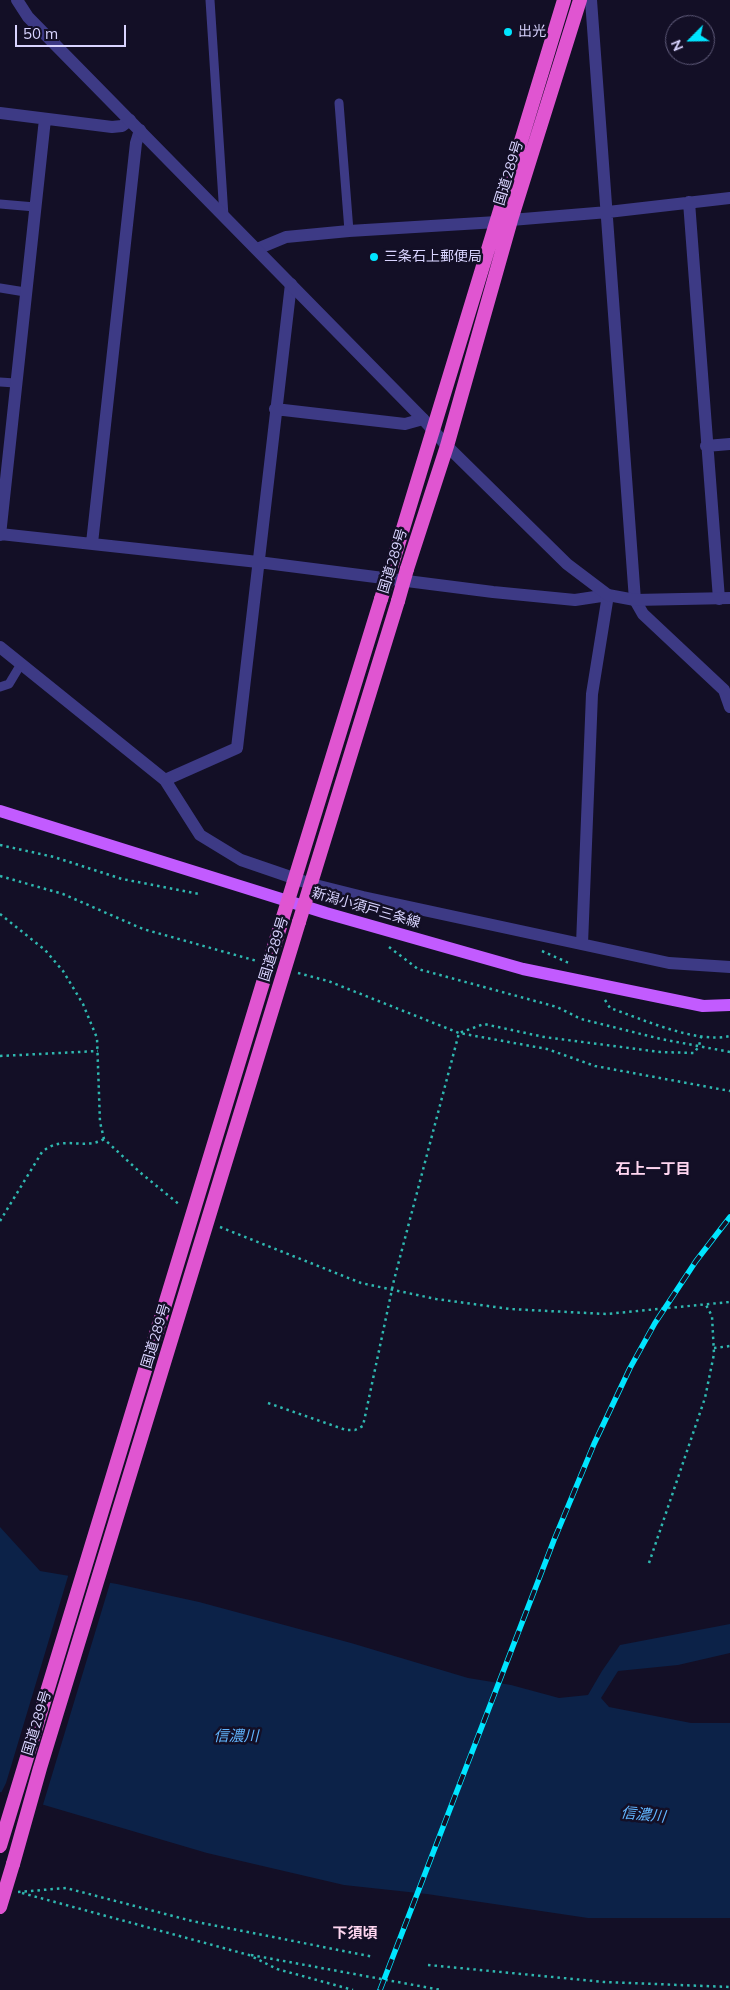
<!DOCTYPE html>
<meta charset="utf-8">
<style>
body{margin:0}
#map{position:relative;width:730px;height:1990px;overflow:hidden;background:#130f26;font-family:Mulish,sans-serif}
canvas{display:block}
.north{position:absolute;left:665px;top:15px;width:50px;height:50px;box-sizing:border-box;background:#130f26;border:1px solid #625e7d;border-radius:50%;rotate:247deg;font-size:14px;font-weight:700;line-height:20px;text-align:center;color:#d9d4ff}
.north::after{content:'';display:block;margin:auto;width:18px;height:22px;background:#00e5ff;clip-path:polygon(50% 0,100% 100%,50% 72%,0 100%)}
.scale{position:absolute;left:15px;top:25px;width:111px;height:22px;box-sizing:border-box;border:2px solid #d9d4ff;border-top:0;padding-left:6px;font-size:15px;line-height:18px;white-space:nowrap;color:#d9d4ff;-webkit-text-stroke:4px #130f26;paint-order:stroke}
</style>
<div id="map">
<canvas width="730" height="1990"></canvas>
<div class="north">N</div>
<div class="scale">50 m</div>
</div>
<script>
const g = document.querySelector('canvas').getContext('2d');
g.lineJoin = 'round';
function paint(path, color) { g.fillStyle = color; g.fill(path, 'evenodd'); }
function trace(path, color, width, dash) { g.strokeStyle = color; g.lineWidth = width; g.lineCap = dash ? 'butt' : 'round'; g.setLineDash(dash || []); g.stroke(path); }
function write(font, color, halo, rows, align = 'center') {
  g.font = font + ' Mulish,"Noto Sans JP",sans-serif'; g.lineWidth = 5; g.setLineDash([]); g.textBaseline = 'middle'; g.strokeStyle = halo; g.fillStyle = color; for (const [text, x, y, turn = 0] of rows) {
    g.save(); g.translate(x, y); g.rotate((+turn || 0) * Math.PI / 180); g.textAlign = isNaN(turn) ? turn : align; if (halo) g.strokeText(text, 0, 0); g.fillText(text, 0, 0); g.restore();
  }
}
paint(new Path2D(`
 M0 1527 40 1571 117 1584 199 1602 351 1643 468 1678 511 1685 559 1698 588 1695 602 1671 620 1645 730 1624V1653L678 1665 618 1671 601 1698 609 1707 691 1723H730V1918H588L427 1894 344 1885 207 1853 0 1792Z`), '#0c2248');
paint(new Path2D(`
 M69 1573 111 1580 42 1808 0 1795 6 1783Z`), '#130f26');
trace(new Path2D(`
 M0 845 54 857 122 879 199 894
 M0 876 63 894 143 929 257 961
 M0 914 45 950 63 971 83 1004 97 1038 100 1122 104 1139 142 1174 180 1205
 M389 947 418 969 557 1007 581 1019 661 1039 730 1052
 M542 951 571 964
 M298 973 328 981 459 1033 547 1049 595 1066 730 1091
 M605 1000 610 1008C642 1019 697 1044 730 1036
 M0 1056 98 1051
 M0 1221 42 1152C63 1134 83 1151 104 1139
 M220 1227 361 1283 436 1299 510 1309 606 1314 730 1302
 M714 1348 730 1346
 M268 1403 346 1430H355L363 1426 394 1280 459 1033 484 1024 544 1037 660 1052 694 1053 699 1046 701 1037
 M649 1563 705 1398 714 1354 712 1316 706 1305
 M18 1892 66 1888 192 1921 374 1957
 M22 1893 249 1955 277 1969 353 1990
 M251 1955 441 1990
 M428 1965 604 1982 730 1987`), '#2fb8b0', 2.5, [2.5, 4]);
trace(new Path2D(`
 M210 0 224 216
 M339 103 349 231
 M0 204 35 207
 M0 288 25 292
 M0 382 15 383
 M0 687 9 684 21 664`), '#3d3a85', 9);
trace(new Path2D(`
 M591 0 635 600 643 614 724 690 730 707
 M0 113 112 127 122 126 130 120
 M689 202 719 599
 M511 220 608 212 730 198
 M257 249 286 237 349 231 497 222
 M275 409 405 424 423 419
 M706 446 730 444
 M0 534 258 562 493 592 575 600 608 595 592 694 582 944
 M0 535 45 119
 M92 543 136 143 140 130
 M0 647 165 780 200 835 241 860 311 884 363 897 669 963 730 967
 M165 780 237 748 291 284`), '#3d3a85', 12);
trace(new Path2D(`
 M17 0 28 17 423 419 447 446 567 564 608 595 635 600 730 598`), '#3d3a85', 12);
trace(new Path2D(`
 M0 811 326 913 523 969 703 1006 730 1005`), '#c25bff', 12);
trace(new Path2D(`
 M391 568 564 0
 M407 569 447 446 511 220 580 0
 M283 917 381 599
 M299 922 398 601
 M0 1907 13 1864`), '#e055d1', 14);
const rail = new Path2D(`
 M380 1990 554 1540 594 1444 630 1368 655 1323 696 1261 730 1217`);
trace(rail, '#00e5ff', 5.5);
trace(rail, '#130f26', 4, [11]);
trace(new Path2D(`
 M381 599 391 568
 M398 601 407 569
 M0 1846 283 917
 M13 1864 40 1768 299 922`), '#e055d1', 14);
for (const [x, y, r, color] of [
 [508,32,5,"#00e5ff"],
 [374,257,5,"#00e5ff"]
]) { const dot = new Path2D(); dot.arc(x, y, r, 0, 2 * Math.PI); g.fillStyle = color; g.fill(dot); trace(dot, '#130f26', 2); }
write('14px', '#d9d4ff', '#130f26', [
 ["出光",518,32],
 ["三条石上郵便局",384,257]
], 'left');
write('14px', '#d9d4ff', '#130f26', [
 ["国道289号",509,173,-73],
 ["国道289号",393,561,-73],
 ["新潟小須戸三条線",366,908,16],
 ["国道289号",274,949,-73],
 ["国道289号",156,1336,-73],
 ["国道289号",37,1723,-73]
]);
write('bold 15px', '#ffd6f0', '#130f26', [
 ["石上一丁目",653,1169],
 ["下須頃",355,1933]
]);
write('italic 15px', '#62b6ff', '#130f26', [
 ["信濃川",236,1736],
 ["信濃川",643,1815,6]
]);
</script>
